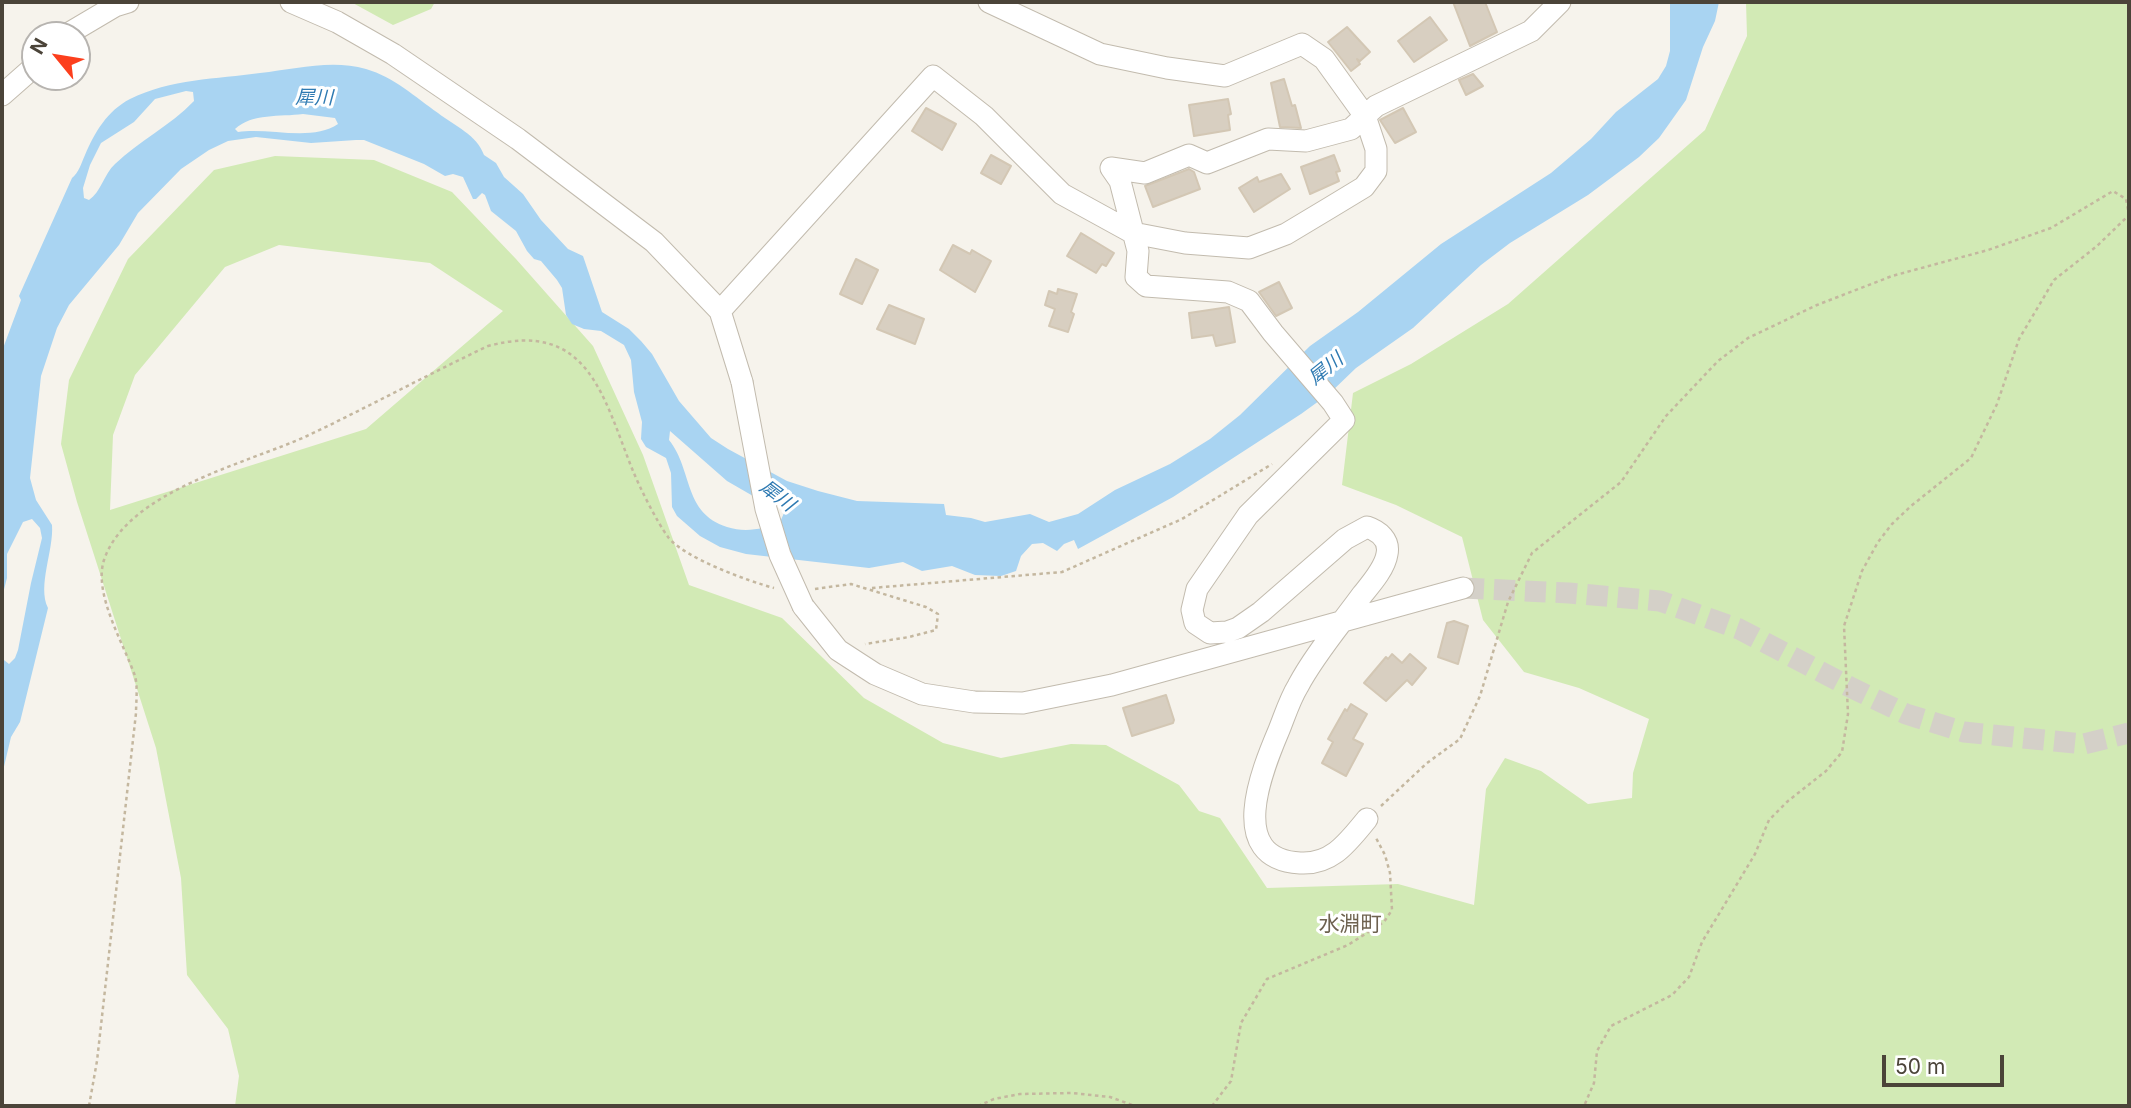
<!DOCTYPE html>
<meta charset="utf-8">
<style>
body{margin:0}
#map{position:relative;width:2131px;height:1108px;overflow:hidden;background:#f6f3ec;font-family:Inter,sans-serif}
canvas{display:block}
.frame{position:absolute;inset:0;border:4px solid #4b4439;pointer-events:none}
.north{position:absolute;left:21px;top:21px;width:70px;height:70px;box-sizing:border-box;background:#fff;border:2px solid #b7b4b0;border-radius:50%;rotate:300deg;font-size:19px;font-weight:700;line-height:28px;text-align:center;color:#4b4439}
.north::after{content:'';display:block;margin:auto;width:24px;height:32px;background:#fc3f1d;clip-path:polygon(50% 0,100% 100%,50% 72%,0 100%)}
.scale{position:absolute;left:1882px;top:1055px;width:122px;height:32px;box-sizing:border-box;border:4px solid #4b4439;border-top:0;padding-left:9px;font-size:21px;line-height:24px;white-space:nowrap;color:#4b4439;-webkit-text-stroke:5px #fff;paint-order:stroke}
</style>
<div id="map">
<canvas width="2131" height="1108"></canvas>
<div class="frame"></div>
<div class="north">N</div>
<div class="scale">50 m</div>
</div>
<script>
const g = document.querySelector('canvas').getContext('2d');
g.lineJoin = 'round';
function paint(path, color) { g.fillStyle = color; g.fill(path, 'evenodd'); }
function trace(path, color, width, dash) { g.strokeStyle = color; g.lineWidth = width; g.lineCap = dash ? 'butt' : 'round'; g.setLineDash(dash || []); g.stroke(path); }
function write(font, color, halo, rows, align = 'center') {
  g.font = font + ' Inter,"Noto Sans JP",sans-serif'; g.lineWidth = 6; g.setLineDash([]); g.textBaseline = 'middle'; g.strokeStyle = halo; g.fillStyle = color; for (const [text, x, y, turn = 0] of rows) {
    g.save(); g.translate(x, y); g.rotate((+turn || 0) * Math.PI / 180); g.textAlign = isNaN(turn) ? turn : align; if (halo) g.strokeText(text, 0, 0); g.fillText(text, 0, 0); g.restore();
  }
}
paint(new Path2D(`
 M351 2H435L431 9 393 25Z
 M1746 2H2129V1106H235L239 1076 228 1029 187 975 181 878 156 748 77 502 61 444 69 380 128 259 214 170 275 156 374 160 452 192 516 259 593 346 643 455 689 585 782 618 864 698 943 743 1001 758 1071 744 1106 745 1179 785 1199 811 1220 818 1267 888 1398 884 1474 905 1486 789 1505 758 1541 771 1588 804 1632 798 1633 773 1649 719 1579 688 1524 672 1483 620 1462 537 1396 505 1342 485 1353 393 1411 364 1508 304 1705 130 1747 36ZM279 245 430 263 503 311 366 429 110 510 113 435 135 375 225 267Z`), '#d2eab5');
paint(new Path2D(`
 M1670 2H1719L1715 21 1703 47 1686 100 1659 138 1639 157 1588 195 1510 243 1481 265 1413 328 1356 368 1330 393 1301 414 1173 497 1078 549 1074 540 1064 544 1057 551 1043 543 1032 544 1021 556 1016 571 1001 576 975 575 952 566 922 571 903 562 869 568 746 554 720 547 700 536 677 516 672 507 671 473 666 458 646 447 641 439 642 422 634 392 631 360 624 345 601 331 584 329 572 324 566 315 562 288 557 280 541 261 534 259 527 251 516 231 491 211 485 195 482 193 476 199H473L463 177 453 174 445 176 424 164 364 140H356L311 143 256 137 228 141 209 150 181 169 138 213 119 245 69 305 57 328 41 376 30 478 36 500 52 525C54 550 37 586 48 608L20 722 11 737 2 775V635L4 660 9 664 15 658 18 650 31 583 42 538 40 528 32 519 23 522 7 554V578L2 597V351L21 300 19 296 72 178C79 172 81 164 85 155 95 132 107 111 130 99 170 79 217 79 260 73 295 69 332 59 366 69 394 77 415 97 438 113 455 126 477 135 484 155L496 163 504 177 523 194 541 220 568 249 583 256 602 312 629 329 641 341 652 354 679 401 711 438 728 449 787 481 818 491 857 501 944 504 946 515 971 518 985 522 1030 514 1049 522 1078 514 1115 490 1170 464 1210 439 1240 415 1310 346 1358 312 1441 244 1551 173 1591 139 1616 112 1658 79 1666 66 1670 51ZM186 91 193 92 194 101C170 126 139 141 115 164 104 174 101 192 89 200L84 198 83 188 90 165 101 143 134 122 155 99ZM303 114 335 118 338 124C312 142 268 127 238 132L235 129C252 113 280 117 303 114ZM670 431 727 481 753 496 782 505 784 513 780 522C763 529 746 533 727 527 683 513 693 470 669 440Z`), '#a9d4f2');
const building = new Path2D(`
 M1453 2H1485L1497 32 1470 46Z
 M1430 17 1447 40 1414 62 1398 41Z
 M1347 27 1370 52 1360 61 1357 59 1360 64 1351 71 1328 42Z
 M1473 74 1483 86 1466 95 1459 80Z
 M1284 79 1292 106 1295 105 1301 128 1280 127 1271 83Z
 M1228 99 1231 114 1228 115 1230 130 1194 136 1189 105Z
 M926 108 956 124 942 150 912 131Z
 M1403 108 1416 132 1395 143 1380 120Z
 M991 155 1011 166 1001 184 981 173Z
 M1334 155 1340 171 1336 172 1339 181 1310 194 1301 167Z
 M1189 169 1194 172 1200 189 1153 207 1145 186Z
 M1281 174 1290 189 1254 212 1239 188 1257 177 1259 182Z
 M1081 233 1114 253 1106 266 1102 264 1096 273 1067 256Z
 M953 245 970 254 972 250 991 261 975 292 940 270Z
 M856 259 878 270 862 304 840 294Z
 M1279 282 1292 308 1276 316 1259 292Z
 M1058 289 1077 294 1071 312 1074 314 1068 332 1049 326 1055 309 1045 305 1049 291 1057 294Z
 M889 305 924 319 915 344 877 329Z
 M1229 307 1235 342 1216 346 1213 335 1192 338 1189 313Z
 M1454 621 1468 626 1458 664 1438 657 1447 623Z
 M1392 654 1402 663 1410 654 1426 668 1412 685 1407 680 1386 701 1364 683 1386 657 1388 659Z
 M1166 695 1174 720 1173 723 1132 736 1123 708Z
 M1351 704 1367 714 1353 739 1363 744 1346 776 1322 763 1333 742 1328 739 1345 709 1347 711Z`);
paint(building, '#d8cfc1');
trace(building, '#d3c7b4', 2);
trace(new Path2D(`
 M1463 588 1569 593 1660 601 1739 629 1852 688 1906 714 1964 732 2084 744 2129 733`), '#d4d0c8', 21, [21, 10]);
const minor = new Path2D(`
 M291 2 337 22 393 54 518 139 654 242 720 311 742 382
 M66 35 115 6 128 2
 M2 95 35 66
 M720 311 933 76 984 116 1062 194 1133 233 1185 243 1249 248 1286 234 1331 207 1364 187 1376 171V149L1365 116 1324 59 1302 44 1225 76 1167 68 1100 54 989 2
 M803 606 838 650 875 674 922 694 974 702 1023 703 1112 685 1463 588
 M1367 819C1348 842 1332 865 1300 863 1225 859 1262 770 1279 730 1285 715 1290 699 1298 686 1315 654 1341 624 1362 595 1371 584 1385 568 1387 554 1390 540 1379 531 1367 527L1345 539 1261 612 1238 628 1227 632 1210 633 1195 623 1192 610 1197 589 1248 515 1344 420 1333 403 1273 333 1249 301 1228 292 1146 286 1136 277 1138 251 1120 181 1111 168 1145 173 1189 155 1207 163 1268 139 1306 141 1351 129 1376 106 1531 31 1560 2`);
trace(minor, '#c2bbae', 23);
trace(new Path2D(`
 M872 588 1062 572 1182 519 1272 464
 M815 589 851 584 926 607 938 614 936 630 909 637 865 644
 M1381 806 1427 763 1460 739 1480 696 1508 602 1532 553 1621 482 1666 416 1718 361 1748 338 1817 305 1892 276 1988 250 2051 228 2113 191 2126 199 2129 215 2097 246 2054 280 2019 339 1997 404 1971 458 1911 506 1892 524 1878 542 1862 571 1844 626 1848 714 1842 752 1826 771 1788 801 1769 820 1755 854 1702 942 1689 977 1672 995 1611 1026 1597 1051 1594 1083 1584 1106
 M89 1106 97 1061 136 713C136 702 138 687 135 676 124 644 93 594 104 560 127 491 248 463 307 436 368 407 427 375 488 346 589 319 603 397 633 471 640 488 657 522 668 537 684 558 748 581 774 588
 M978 1106 994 1099 1020 1094 1072 1093 1110 1097 1135 1106
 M1212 1106 1231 1081 1241 1023 1267 979 1348 945 1384 922 1392 910 1390 873 1385 855 1375 836`), '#c4b79f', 2.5, [3.5, 3.5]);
trace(minor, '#fff', 21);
const minorBridge = new Path2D(`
 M742 382 766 509 780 555 803 606`);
trace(minorBridge, '#c2bbae', 23, []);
trace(minorBridge, '#fff', 21);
write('italic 19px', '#2e7ab2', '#fff', [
 ["犀川",314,98,1],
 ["犀川",1326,369,-39],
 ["犀川",777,496,37]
]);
write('21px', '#6e6250', '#fff', [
 ["水淵町",1350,925]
]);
</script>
